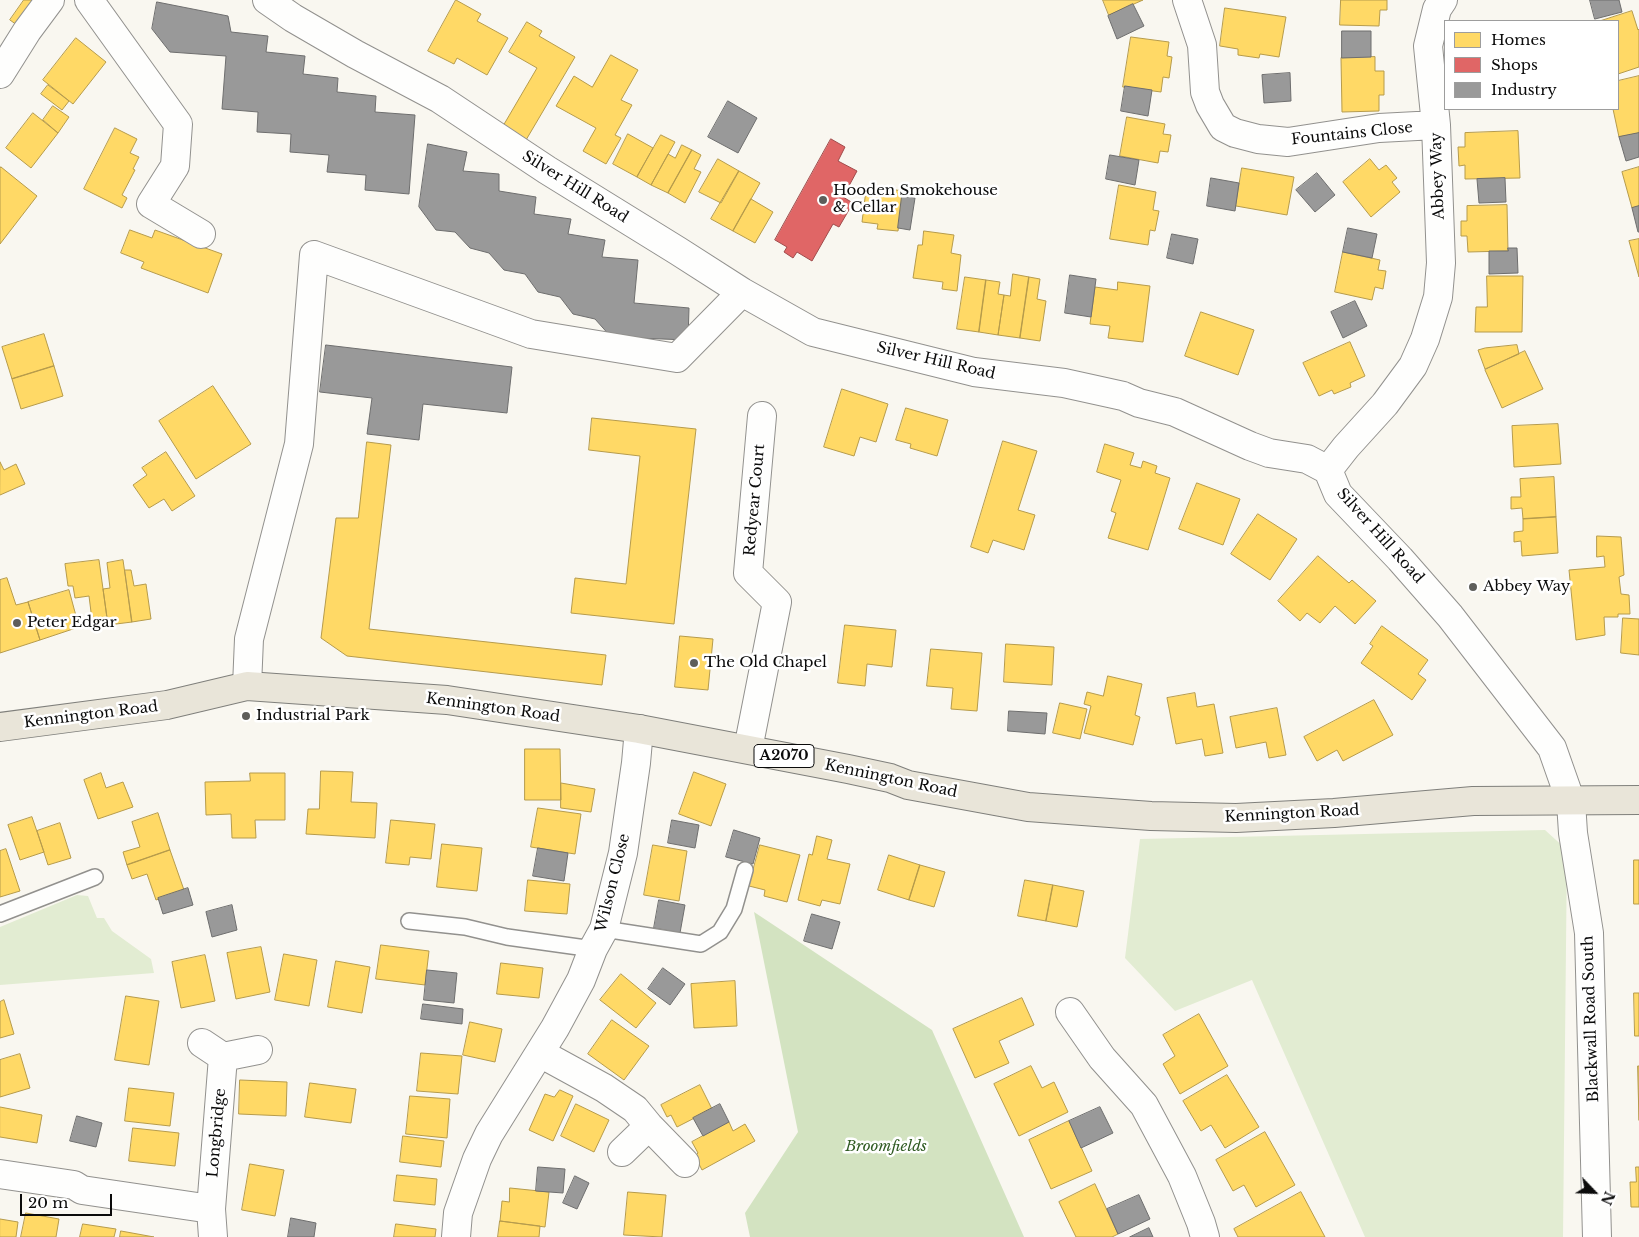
<!DOCTYPE html>
<style>
body{margin:0}
#map{position:relative;width:1639px;height:1237px;overflow:hidden;background:#f9f7f0;font-family:"Libre Baskerville",serif}
canvas{display:block}
.legend{position:absolute;left:1444px;top:20px;width:175px;height:90px;box-sizing:border-box;background:#fff;border:1px solid #9d9d9d;margin:0;padding:6px 9px;list-style:none;font-size:15px;color:#0b0b0b}
.legend li{display:flex;align-items:center;gap:10px;height:25px}
.legend b{width:25px;border:1px solid #9d9d9d}
.north{position:absolute;left:1569px;top:1167px;width:50px;height:50px;-webkit-text-stroke:4px #fff;paint-order:stroke;rotate:114deg;font-size:14px;font-weight:700;line-height:20px;text-align:center;color:#0b0b0b}
.north::after{content:'';display:block;margin:auto;width:18px;height:22px;background:#0b0b0b;clip-path:polygon(50% 0,100% 100%,50% 72%,0 100%)}
.scale{position:absolute;left:20px;top:1194px;width:92px;height:22px;box-sizing:border-box;border:2px solid #0b0b0b;border-top:0;padding-left:6px;font-size:15px;line-height:18px;white-space:nowrap;color:#0b0b0b;-webkit-text-stroke:4px #fff;paint-order:stroke}
</style>
<div id="map">
<canvas width="1639" height="1237"></canvas>
<ul class="legend">
<li><b style="height:14px;background:#ffd966"></b>Homes</li>
<li><b style="height:14px;background:#e06666"></b>Shops</li>
<li><b style="height:14px;background:#999"></b>Industry</li>
</ul>
<div class="north">N</div>
<div class="scale">20 m</div>
</div>
<script>
const g = document.querySelector('canvas').getContext('2d');
g.lineJoin = 'round';
function paint(path, color) { g.fillStyle = color; g.fill(path, 'evenodd'); }
function trace(path, color, width, dash) { g.strokeStyle = color; g.lineWidth = width; g.lineCap = dash ? 'butt' : 'round'; g.setLineDash(dash || []); g.stroke(path); }
function write(font, color, halo, rows, align = 'center') {
  g.font = font + ' "Libre Baskerville",serif'; g.lineWidth = 5; g.setLineDash([]); g.textBaseline = 'middle'; g.strokeStyle = halo; g.fillStyle = color; for (const [text, x, y, turn = 0] of rows) {
    g.save(); g.translate(x, y); g.rotate((+turn || 0) * Math.PI / 180); g.textAlign = isNaN(turn) ? turn : align; if (halo) g.strokeText(text, 0, 0); g.fillText(text, 0, 0); g.restore();
  }
}
paint(new Path2D(`
 M1545 830 1567 850 1563 1237H1365L1252 980 1175 1011 1125 958 1140 839Z
 M77 895 88 896 97 918H104L112 931 151 959 154 973 0 985V927Z`), '#e2ecd2');
paint(new Path2D(`
 M754 912 932 1030 1024 1237H750L745 1213 798 1132Z`), '#d3e3c1');
const homes = new Path2D(`
 M24 0H39L21 28 10 20Z
 M456 0 481 14 477 21 508 38 487 75 457 58 454 64 428 51Z
 M1103 0H1143L1109 15Z
 M1341 0H1387V10H1380L1379 26 1340 25Z
 M1225 8 1286 17 1279 57 1260 54 1259 58 1238 55V49L1220 46Z
 M1632 11 1638 30 1639 29V67L1618 74V21H1600Z
 M527 22 542 31 539 36 575 57 526 140 503 126 537 68 509 52Z
 M1131 37 1169 42 1167 56 1172 57 1169 78 1163 77 1161 92 1123 87Z
 M76 38 106 62 73 104 43 80Z
 M611 55 638 70 621 100 632 105 615 135 621 138 606 164 583 151 596 128 556 106 574 76 592 87Z
 M1375 57V71H1384V95H1379V111L1342 112 1341 58Z
 M1639 76V133L1619 137 1613 109H1618V81Z
 M48 85 69 101 62 110 41 94Z
 M53 106 69 117 58 133 43 120Z
 M33 113 58 133 31 168 6 148Z
 M1127 117 1165 124 1163 134 1171 135 1168 152 1160 151 1158 163 1120 156Z
 M115 128 137 139 130 153 139 157 133 169 135 170 122 195 127 198 122 208 84 189Z
 M1518 131 1520 178 1465 179V165L1459 166 1458 147H1465V133Z
 M628 134 653 148 637 177 613 164Z
 M661 135 675 142 651 185 637 177Z
 M682 145 692 150 668 193 651 185 668 154 675 158Z
 M692 150 701 155 694 169 701 172 685 203 668 193Z
 M718 159 739 171 721 203 699 192Z
 M1370 159 1379 170 1386 165 1397 178 1392 182 1400 192 1371 217 1343 182Z
 M1 167 37 196 0 244V169Z
 M1639 167V206L1632 208 1622 172Z
 M1242 168 1294 177 1287 215 1236 206Z
 M739 171 760 183 733 231 711 219Z
 M1119 185 1156 192 1153 210 1159 211 1155 231 1150 230 1148 245 1110 239Z
 M882 188 903 191 898 231 877 229 878 224 862 222 866 190 881 192Z
 M751 199 773 212 755 243 733 231Z
 M1507 205 1508 251 1468 252 1467 236H1461V221H1467V206Z
 M130 230 152 238 155 230 222 254 208 293 141 268 144 262 121 253Z
 M924 231 954 235 951 253 961 255 957 291 942 289 943 282 913 278 918 245H922Z
 M1639 239V277L1629 241Z
 M1343 252 1380 260 1378 270 1386 271 1383 289 1375 287 1372 300 1335 292Z
 M1013 274 1029 277 1020 338 998 335 1004 295 1010 296Z
 M1487 276H1523L1522 332H1475L1476 307H1487Z
 M965 277 986 280 979 332 957 329Z
 M1029 277 1040 279 1037 299 1046 301 1040 341 1020 338Z
 M986 280 1000 282 998 294 1004 295 998 335 979 332Z
 M1118 282 1150 286 1143 342 1108 338 1110 326 1090 324 1095 287 1117 290Z
 M1201 312 1254 330 1238 375 1185 356Z
 M44 334 54 366 12 379 2 347Z
 M1350 342 1365 376 1350 383 1351 387 1334 394 1332 390 1319 396 1303 363Z
 M1517 345 1519 354 1485 369 1478 350 1485 348Z
 M1525 351 1543 389 1502 408 1485 370Z
 M54 366 63 396 21 409 12 379Z
 M213 386 251 444 196 479 159 421Z
 M842 389 888 404 876 442 860 437 854 456 824 447Z
 M906 408 948 420 937 456 910 448 911 444 896 440Z
 M592 418 696 429 674 624 571 613 575 578 626 584 640 456 589 450Z
 M1558 424 1561 464 1514 467 1512 426Z
 M1003 441 1037 451 1018 510 1035 515 1024 550 993 540 988 553 971 547Z
 M367 442 391 445 369 629 606 655 602 685 347 656 321 638 336 518H358Z
 M1105 444 1134 453 1130 465 1141 468 1143 461 1157 466 1155 473 1170 478 1148 550 1108 538 1116 513 1111 511 1121 480 1097 472Z
 M166 452 195 496 172 511 164 499 149 508 133 485 147 475 142 468Z
 M0 462 4 470 16 464 25 484 0 495Z
 M1554 477 1556 517 1523 519 1522 508 1511 509V497H1521L1520 479Z
 M1197 483 1240 499 1223 545 1179 529Z
 M1258 514 1297 539 1270 580 1231 554Z
 M1556 517 1558 553 1522 556 1521 541 1514 542V532L1523 531V519Z
 M1597 536 1621 537 1624 575 1619 577 1621 594 1629 595 1630 614H1618V617H1604L1605 635 1576 640 1569 570 1605 567 1604 556 1597 557Z
 M1318 556 1349 583 1352 580 1376 601 1355 624 1335 606 1320 623 1307 613 1300 621 1278 601Z
 M99 560 108 625 93 628 89 596 75 598 73 586H68L65 564Z
 M123 560 132 622 108 625 103 589 110 588 107 563Z
 M125 570H131L134 586 146 584 151 619 132 622Z
 M7 578 16 605 28 602 40 640 0 653V580Z
 M69 590 79 627 40 640 28 602Z
 M1623 618 1639 619V655L1621 653Z
 M845 625 896 630 892 667 867 664 865 686 838 683Z
 M1382 626 1428 660 1418 674 1426 680 1412 700 1361 663 1373 646 1370 644Z
 M680 636 713 639 708 690 675 687Z
 M1006 644 1054 647 1052 685 1004 682Z
 M931 649 982 653 977 711 951 709 953 688 927 686Z
 M1108 676 1142 684 1135 715 1140 717 1133 745 1084 733 1091 706 1084 704 1087 692 1103 696Z
 M1195 693 1197 707 1214 704 1223 753 1205 756 1202 739 1176 744 1167 698Z
 M1374 700 1393 735 1343 761 1337 750 1317 761 1304 737Z
 M1060 703 1087 709 1080 739 1053 733Z
 M1277 708 1286 755 1269 758 1266 742 1236 748 1230 717Z
 M525 749H560L561 800H525Z
 M321 771 353 772 351 802 377 803 375 838 306 834 308 809H319Z
 M694 772 726 784 711 826 679 814Z
 M101 773 106 788 123 782 133 807 98 819 84 780Z
 M250 773H285V820H255L256 838H232L231 814 206 815 205 782 250 781Z
 M561 783 595 789 591 812 561 808Z
 M538 808 581 814 575 854 531 847Z
 M158 813 170 850 127 865 123 852 140 847 132 822Z
 M32 817 44 852 20 860 8 825Z
 M391 820 435 824 431 859 410 857 409 865 386 863Z
 M60 823 71 858 48 865 37 831Z
 M817 836 832 840 827 859 850 864 840 904 822 900 820 906 798 900 809 854 812 855Z
 M442 844 482 848 477 891 437 887Z
 M653 845 687 851 679 901 644 895Z
 M760 845 800 855 787 902 764 896 765 890 749 886Z
 M6 849 20 891 0 897V851Z
 M170 850 184 890 156 900 147 874 132 879 127 865Z
 M889 855 920 865 909 900 878 890Z
 M1634 860H1639V904H1634Z
 M920 865 945 872 934 907 909 900Z
 M528 880 570 884 567 914 525 911Z
 M1025 880 1053 885 1046 921 1018 916Z
 M1053 885 1084 891 1077 927 1046 921Z
 M381 945 429 951 425 985 376 979Z
 M261 947 270 992 236 999 227 953Z
 M284 954 317 960 309 1006 275 1000Z
 M205 955 215 1001 181 1008 172 962Z
 M336 961 370 967 362 1013 328 1007Z
 M501 963 543 968 539 998 497 994Z
 M621 974 656 1003 636 1028 600 1000Z
 M735 981 737 1026 694 1028 691 984Z
 M1634 993H1639V1036H1635Z
 M126 996 159 1001 149 1065 115 1060Z
 M1022 998 1034 1025 999 1041 1009 1063 975 1078 953 1029Z
 M4 1000 14 1034 0 1038V1002Z
 M1199 1014 1228 1066 1180 1094 1163 1064 1175 1056 1163 1035Z
 M612 1020 649 1046 624 1080 588 1054Z
 M470 1022 502 1029 495 1062 463 1055Z
 M421 1053 462 1056 458 1094 417 1091Z
 M20 1054 30 1088 0 1097V1060Z
 M1031 1066 1042 1088 1054 1082 1068 1112 1019 1136 994 1084Z
 M1638 1066H1639V1120Z
 M1227 1075 1259 1127 1225 1148 1211 1125 1201 1131 1183 1101Z
 M240 1080 287 1082 286 1116 239 1114Z
 M310 1083 356 1089 351 1123 305 1117Z
 M700 1085 712 1109 677 1127 671 1115 667 1117 661 1105Z
 M129 1088 174 1093 170 1126 125 1121Z
 M560 1090 573 1096 553 1141 529 1130 545 1094 554 1097Z
 M410 1096 450 1099 447 1138 406 1134Z
 M576 1104 609 1120 594 1152 561 1136Z
 M0 1107 42 1115 37 1143 0 1137Z
 M1069 1121 1092 1171 1051 1189 1029 1140Z
 M729 1122 733 1131 745 1124 755 1141 702 1170 695 1156 698 1153 692 1142Z
 M133 1128 179 1133 175 1166 129 1161Z
 M1265 1132 1295 1185 1256 1207 1244 1185 1233 1191 1216 1160Z
 M403 1136 444 1141 441 1167 400 1162Z
 M250 1164 284 1170 275 1216 242 1210Z
 M1636 1167H1639V1207H1631L1630 1182H1636Z
 M397 1175 437 1179 435 1205 394 1201Z
 M1095 1184 1118 1234 1112 1237H1076L1059 1202Z
 M510 1188 549 1192 545 1227 500 1221 502 1201 509 1202Z
 M628 1192 666 1195 662 1237 624 1235Z
 M1301 1192 1325 1237H1238L1234 1229Z
 M26 1213 59 1219 56 1237H21Z
 M0 1219 18 1222 16 1237H0Z
 M500 1221 540 1226 539 1237H498Z
 M83 1224 116 1229 114 1237H80Z
 M396 1224 436 1229 435 1237H394Z
 M121 1231 154 1237H120Z`);
paint(homes, '#ffd966');
trace(homes, '#b69b4b', 1);
const shops = new Path2D(`
 M831 139 845 147 838 161 857 171 843 197 853 203 839 227 833 224 812 261 797 252 793 258 784 252 787 247 775 240Z`);
paint(shops, '#e06666');
trace(shops, '#a04b4b', 1);
const industry = new Path2D(`
 M1590 0H1619L1622 12 1595 19Z
 M157 2 228 16 231 32 268 36 266 52 305 56 303 74 338 78 337 92 376 96 375 112 415 115 409 194 365 190 366 175 327 172 329 155 290 152 291 134 257 132 258 112 222 109 226 56 170 52 152 29Z
 M1133 4 1144 26 1117 39 1108 16Z
 M1342 31H1371V57L1342 58Z
 M1290 73 1291 101 1264 103 1262 75Z
 M1125 86 1152 90 1148 116 1121 111Z
 M728 101 757 118 738 153 708 137Z
 M1639 133V157L1626 161 1619 137Z
 M428 144 467 152 463 171 499 174V191L536 197 534 214 571 219 568 234 605 240 602 257 638 260 634 303 689 308 688 340 611 337 595 319 573 314 560 297 538 292 525 274 504 270 489 253 470 248 455 232 436 230 419 207Z
 M1110 155 1139 160 1135 185 1106 179Z
 M1317 173 1335 195 1315 212 1296 190Z
 M1211 178 1239 183 1235 211 1207 206Z
 M1505 178 1506 202 1479 203 1477 179Z
 M902 196 915 198 910 230 898 228Z
 M1639 206V232H1638L1632 208Z
 M1348 228 1377 234 1372 258 1343 252Z
 M1172 234 1198 239 1193 264 1167 258Z
 M1508 248H1517L1518 273 1489 274V251H1508Z
 M1070 275 1096 279 1091 317 1065 313Z
 M1355 301 1367 326 1343 338 1331 312Z
 M326 345 512 367 507 413 423 404 419 440 367 434 372 398 320 392Z
 M1009 711 1047 713 1045 734 1008 731Z
 M672 820 699 825 695 848 668 843Z
 M734 830 760 838 753 864 726 857Z
 M538 848 568 853 564 881 533 876Z
 M188 888 193 905 163 914 158 898Z
 M659 900 685 905 680 933 654 928Z
 M232 905 237 930 212 937 206 912Z
 M812 914 840 922 832 949 804 941Z
 M663 968 685 984 670 1005 648 989Z
 M427 970 457 973 454 1003 424 1000Z
 M423 1004 463 1009 462 1024 421 1019Z
 M720 1104 729 1122 703 1136 693 1118Z
 M1100 1107 1113 1133 1081 1148 1069 1121Z
 M77 1116 102 1123 96 1147 70 1141Z
 M538 1167 565 1169 563 1193 536 1191Z
 M575 1176 589 1183 577 1209 563 1203Z
 M1139 1195 1150 1219 1118 1234 1107 1209Z
 M291 1218 316 1223 314 1237H288Z
 M1149 1228 1153 1237H1130Z`);
paint(industry, '#999');
trace(industry, '#6e6e6e', 1);
const lane = new Path2D(`
 M0 914 95 877
 M409 921 465 927 507 937 593 949
 M604 929 701 944 720 932 734 909 745 870`);
const street = new Path2D(`
 M89 0 178 124 175 166 151 204 201 234
 M267 0 293 18 355 54 440 99 547 170 678 251 742 292 813 332 974 372 1064 383 1123 396 1139 403 1175 412 1250 446 1269 453 1307 459 1328 470 1338 494 1400 559 1450 616 1552 748 1571 802 1573 833 1589 933 1597 1237
 M1187 0 1202 45 1205 92 1210 105 1223 127 1235 133 1258 139 1288 142 1379 128 1436 125
 M0 74 27 31 50 0
 M1328 470 1346 447 1385 404 1413 366 1425 339 1438 297 1441 263 1436 125 1428 46 1437 9 1443 0
 M247 686 249 639 299 444 314 255 531 334 677 358 742 292
 M748 749 777 602 748 573 762 416
 M1070 1012 1102 1058 1144 1105 1182 1176 1201 1223 1205 1237
 M202 1043 223 1057 258 1050
 M540 1053 604 1088 635 1109 649 1126 685 1163
 M622 1152 649 1126
 M0 1174 74 1185 82 1190 211 1209
 M213 1237 211 1209 223 1057
 M456 1237 458 1213 477 1159 489 1134 555 1028 581 980 593 949 604 929 623 853 636 763 639 729`);
const primary = new Path2D(`
 M0 727 167 705 247 686 447 700 639 729 848 769 890 778 908 785 1028 807 1151 816 1236 818 1334 813 1473 801 1639 800`);
trace(lane, '#92918e', 18);
trace(street, '#92918e', 30);
trace(primary, '#7f7f7b', 30);
trace(lane, '#fefefd', 15);
trace(street, '#fefefd', 28);
trace(primary, '#e9e5d9', 28);
for (const [x, y, r, color] of [
 [823,200,5,"#5e5e5b"],
 [1473,587,5,"#5e5e5b"],
 [17,623,5,"#5e5e5b"],
 [694,663,5,"#5e5e5b"],
 [246,716,5,"#5e5e5b"]
]) { const dot = new Path2D(); dot.arc(x, y, r, 0, 2 * Math.PI); g.fillStyle = color; g.fill(dot); trace(dot, '#fff', 2); }
for (const [x, y, w] of [
 [784,756,60]
]) { const box = new Path2D(); box.roundRect(x - w / 2, y - 11.5, w, 23, 4); g.fillStyle = '#fff'; g.fill(box); trace(box, '#0b0b0b', 1); }
write('bold 14px', '#0b0b0b', null, [
 ["A2070",784,756]
]);
write('15px', '#0b0b0b', '#fff', [
 ["Fountains Close",1352,134,-6],
 ["Abbey Way",1438,176,-92],
 ["Silver Hill Road",575,187,32],
 ["Silver Hill Road",936,361,13],
 ["Redyear Court",755,500,-85],
 ["Silver Hill Road",1380,536,48],
 ["Kennington Road",493,708,8],
 ["Kennington Road",91,715,-7],
 ["Kennington Road",891,779,12],
 ["Kennington Road",1292,814,-3],
 ["Wilson Close",613,883,-76],
 ["Blackwall Road South",1591,1019,-92],
 ["Longbridge",217,1133,-85]
]);
write('15px', '#0b0b0b', '#fff', [
 ["Hooden Smokehouse",833,191],
 ["& Cellar",833,208],
 ["Abbey Way",1483,587],
 ["Peter Edgar",27,623],
 ["The Old Chapel",704,663],
 ["Industrial Park",256,716]
], 'left');
write('italic 15px', '#305b23', '#fff', [
 ["Broomfields",886,1147]
]);
</script>
